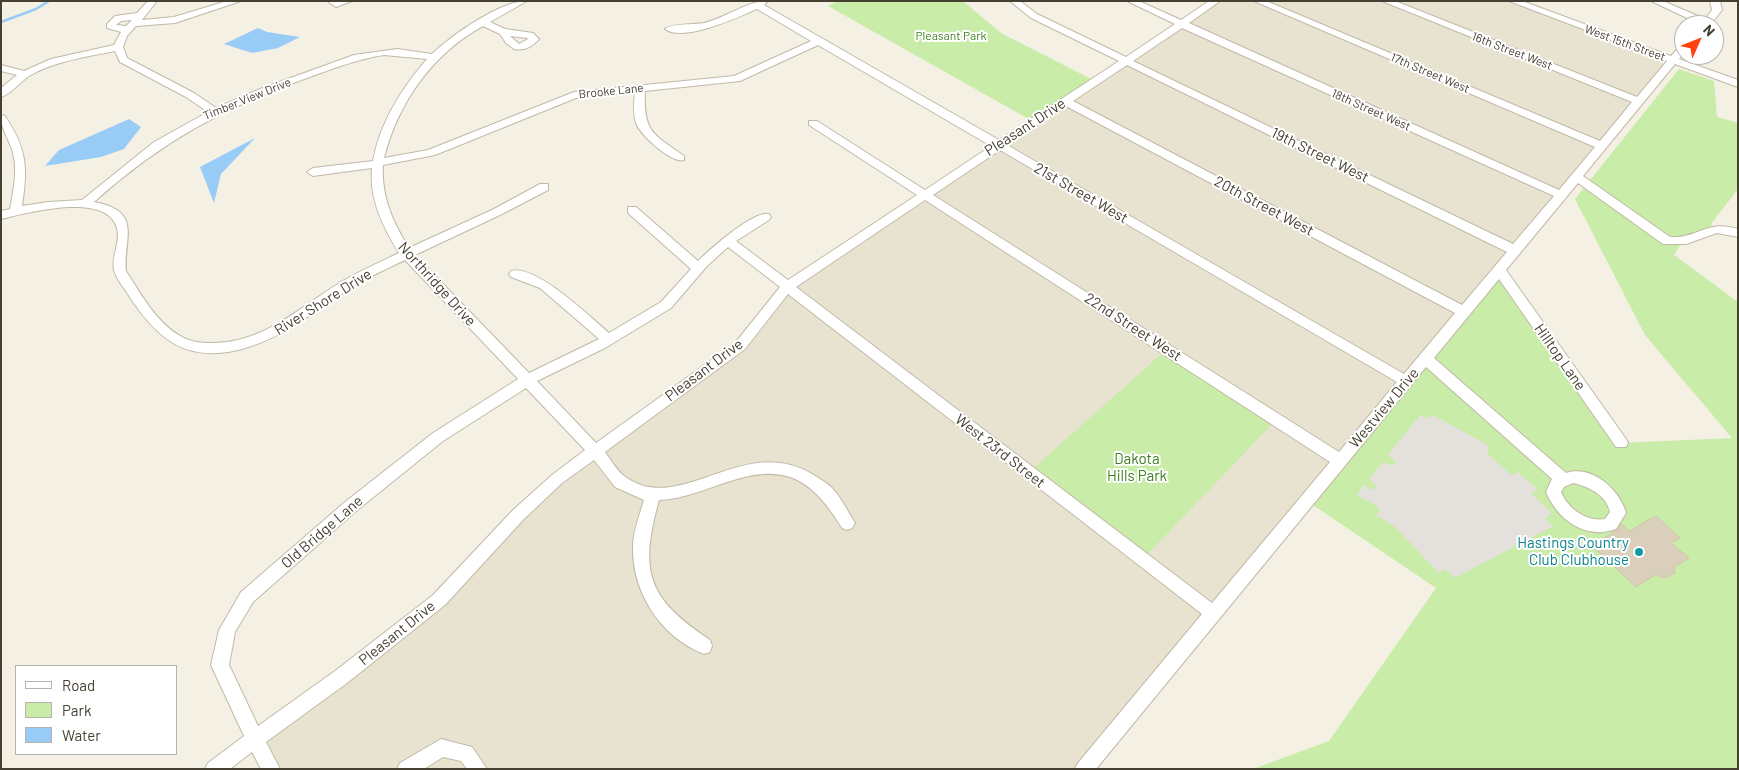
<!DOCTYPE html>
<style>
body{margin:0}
#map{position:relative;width:1739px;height:770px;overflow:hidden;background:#f4f0e4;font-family:Barlow,sans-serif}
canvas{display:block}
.frame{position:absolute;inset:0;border:2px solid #464033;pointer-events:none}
.legend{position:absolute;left:15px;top:665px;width:162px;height:90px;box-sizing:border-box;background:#fff;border:1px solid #b5b3ad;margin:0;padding:6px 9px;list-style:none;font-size:15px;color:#464033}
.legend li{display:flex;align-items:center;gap:10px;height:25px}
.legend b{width:25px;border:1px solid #b5b3ad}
.north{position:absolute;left:1674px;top:15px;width:50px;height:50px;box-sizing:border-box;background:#fff;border:1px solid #b5b3ad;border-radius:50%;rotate:46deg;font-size:14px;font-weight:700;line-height:20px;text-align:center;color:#464033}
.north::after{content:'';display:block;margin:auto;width:18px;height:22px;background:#ff4310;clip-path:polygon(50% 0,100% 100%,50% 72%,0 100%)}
</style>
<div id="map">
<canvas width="1739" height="770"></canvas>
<div class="frame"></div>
<ul class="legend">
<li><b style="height:6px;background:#fff"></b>Road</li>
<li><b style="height:14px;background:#c9eca8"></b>Park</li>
<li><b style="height:14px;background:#99cbf7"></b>Water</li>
</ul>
<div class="north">N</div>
</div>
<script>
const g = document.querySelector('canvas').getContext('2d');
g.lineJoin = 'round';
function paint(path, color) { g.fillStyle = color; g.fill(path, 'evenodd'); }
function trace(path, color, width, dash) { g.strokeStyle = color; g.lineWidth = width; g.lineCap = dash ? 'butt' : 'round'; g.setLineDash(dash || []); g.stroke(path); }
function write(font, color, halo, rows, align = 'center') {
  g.font = font + ' Barlow,sans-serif'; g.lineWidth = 4; g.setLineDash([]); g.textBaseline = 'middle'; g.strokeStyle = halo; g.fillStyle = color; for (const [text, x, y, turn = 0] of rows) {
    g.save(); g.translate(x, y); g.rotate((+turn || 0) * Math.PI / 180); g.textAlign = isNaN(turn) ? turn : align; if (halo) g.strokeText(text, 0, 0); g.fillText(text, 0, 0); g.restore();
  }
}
paint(new Path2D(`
 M1216 1H1513L1672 60 1084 769H271L255 740 399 634 518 515 740 346 787 287Z`), '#e8e3d1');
paint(new Path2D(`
 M838 1H963L1001 33 1095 81 1034 122 828 6Z
 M1679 69 1714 81 1717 117 1738 123V189L1711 224 1714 228 1682 242 1674 255 1738 302V769H1253L1329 741 1436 588 1307 501 1499 270 1621 443 1732 438 1645 335 1575 199Z
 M1167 349 1277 419 1142 560 1028 473Z`), '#c9eca8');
paint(new Path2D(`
 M1420 415 1427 419 1433 415 1489 446 1487 453 1509 473 1513 475 1518 472 1537 489 1531 493 1552 513 1545 519 1553 526 1455 578 1445 569 1439 573 1395 527 1376 515 1380 510 1378 507 1357 495 1364 485 1371 490 1377 487 1369 479 1383 462 1393 466 1396 461 1388 455Z`), '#e4e1dd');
paint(new Path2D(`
 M258 28 267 32 300 37 278 48 252 53 224 44Z
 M129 119 141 127 124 149 101 157 45 166 59 150Z
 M255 138 221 174 214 203 200 167Z`), '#99cbf7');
trace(new Path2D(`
 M1 22 36 9 49 1`), '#99cbf7', 2.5);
const building = new Path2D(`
 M1656 516 1680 538 1671 543 1689 558 1674 567 1675 573 1665 578 1655 575 1636 587 1591 545 1613 533 1612 532 1618 530 1621 524 1629 531Z`);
paint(building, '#d9cfbb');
trace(building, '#d2c5ab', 1);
const minor = new Path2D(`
 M148 1H157L142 20 174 17 227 1H241L175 23 136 26 127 36 123 47 127 58 194 93 216 108 260 89 354 55 397 49 432 54C452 35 500 1 527 1L490 22 505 29 533 33 539 39C532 47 524 51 514 49L506 43 500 34 483 26C432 54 398 103 384 158L428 150 574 92 734 76 811 41 757 9C739 17 682 43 665 29 673 23 693 25 704 23 726 18 746 1 768 1L764 5 999 140 1119 61 1031 18 1010 1H1020L1037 14 1126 57 1175 24 1127 1H1139L1181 20 1209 1H1220L1189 23 1559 190 1595 147 1254 1H1266L1600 141 1632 102 1382 1H1395L1637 97 1667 61 1509 1H1522L1671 56 1681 45 1684 44V53L1679 59 1738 80V87L1675 64 1583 176 1670 237C1697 239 1707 219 1738 229V237L1717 233 1686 244H1663L1578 183 1506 270 1626 439 1628 443 1626 447H1616L1499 279 1434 358 1566 473C1592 464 1620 490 1626 513L1616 529C1585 540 1558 520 1546 492L1552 479 1426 367 1096 769H1075L1078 763 1202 614 788 294 745 349 605 452C611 460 618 473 627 478 681 515 744 433 812 474 818 478 826 482 831 487 840 496 846 508 852 518L855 523 852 528 847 530 842 528C814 482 788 463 734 480 709 487 686 499 659 500 639 572 647 598 710 640L712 646 710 652 704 654C660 637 631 591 633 544 634 529 640 514 644 500L615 487 594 460 562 483 523 520 445 605 347 683 266 742 280 769H261L252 752 230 769H205L208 763 244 736 211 665 219 630 241 592 345 502 433 433 518 379 405 260C386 269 368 277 351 288 313 311 283 339 238 350 186 362 159 340 131 299 126 290 116 279 114 270 111 256 121 242 117 228 106 191 27 213 1 219V211L10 209C13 191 18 171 13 153 9 138 1 131 1 115L5 116C27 149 28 168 22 206L48 202 82 200 154 142 208 112 186 97 120 62 115 51C86 57 55 61 29 76 20 82 11 94 1 97V88L17 75 1 71V65L24 71 51 59 114 45 121 32 107 28V24L115 16 137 13ZM132 20 126 26 116 25 121 21ZM1182 28 1554 196 1513 244 1133 61ZM510 36 527 38 528 39 519 44ZM818 45 991 146 925 190 817 121H809V125L917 195 788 280 736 241 769 220 771 217 769 214C754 210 709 250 698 261L636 207H628V213L691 269 661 302 609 333C590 317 536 264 511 271L509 274 511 277 540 288 599 339 529 373 415 255 502 214 548 190V184H540L494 209 409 248C393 223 381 196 383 165L435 155 576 98 635 92C634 102 633 114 636 123 640 135 672 164 684 160V156C653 134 643 132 645 91L740 81ZM384 55 427 59C402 88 380 122 373 161L313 168 307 172 313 176 372 168C369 199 383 227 399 253 380 262 360 271 341 282 300 307 264 343 212 343 202 343 191 342 182 337 157 324 141 294 126 271 123 239 144 211 94 202 161 142 223 108 307 78 332 69 357 59 384 55ZM1127 65 1507 252 1462 305 1073 101ZM1066 106 1455 313 1404 374 1007 145ZM1000 150 1397 382 1339 452 933 195ZM925 200 1330 462 1212 603 796 287ZM728 247 780 287 735 343 596 443 537 381 605 348 671 308 707 266ZM526 388 585 450 552 475 513 510 433 595 335 671 258 726 229 665 235 632 253 602 355 512 443 441ZM1573 483C1590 487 1606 495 1610 512L1605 519C1587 522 1568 509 1561 492L1564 487Z
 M327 1H352L336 7Z
 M1651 1H1663L1705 19 1712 10 1710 1H1720L1722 10 1710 25H1699L1700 24Z
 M441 739 472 747 487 769H467L461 761 443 757 424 769H397L400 763Z`);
trace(minor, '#c0b9a6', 2);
paint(minor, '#fff');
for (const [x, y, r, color] of [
 [1639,552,5,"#0f9aa8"]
]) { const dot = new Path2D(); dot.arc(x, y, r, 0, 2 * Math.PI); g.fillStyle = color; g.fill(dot); trace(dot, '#fff', 2); }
write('12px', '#3e7e21', '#fff', [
 ["Pleasant Park",951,36]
]);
write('12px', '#464033', '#fff', [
 ["West 15th Street",1625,43,20],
 ["16th Street West",1512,51,21],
 ["17th Street West",1430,73,23],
 ["Brooke Lane",611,91,-6],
 ["Timber View Drive",247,99,-22],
 ["18th Street West",1371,110,24]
]);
write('15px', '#464033', '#fff', [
 ["Pleasant Drive",1025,127,-33],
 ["19th Street West",1320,155,26],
 ["21st Street West",1081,193,30],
 ["20th Street West",1264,206,28],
 ["Northridge Drive",437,284,48],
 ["River Shore Drive",323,302,-32],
 ["22nd Street West",1133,327,33],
 ["Hilltop Lane",1560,357,55],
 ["Pleasant Drive",704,370,-37],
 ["Westview Drive",1384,408,-50],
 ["West 23rd Street",1000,451,38],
 ["Old Bridge Lane",322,532,-41],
 ["Pleasant Drive",397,633,-39]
]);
write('15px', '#3e7e21', '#fff', [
 ["Dakota",1137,459],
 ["Hills Park",1137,476]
]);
write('15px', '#0d838f', '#fff', [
 ["Hastings Country",1629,543],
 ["Club Clubhouse",1629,560]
], 'right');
</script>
